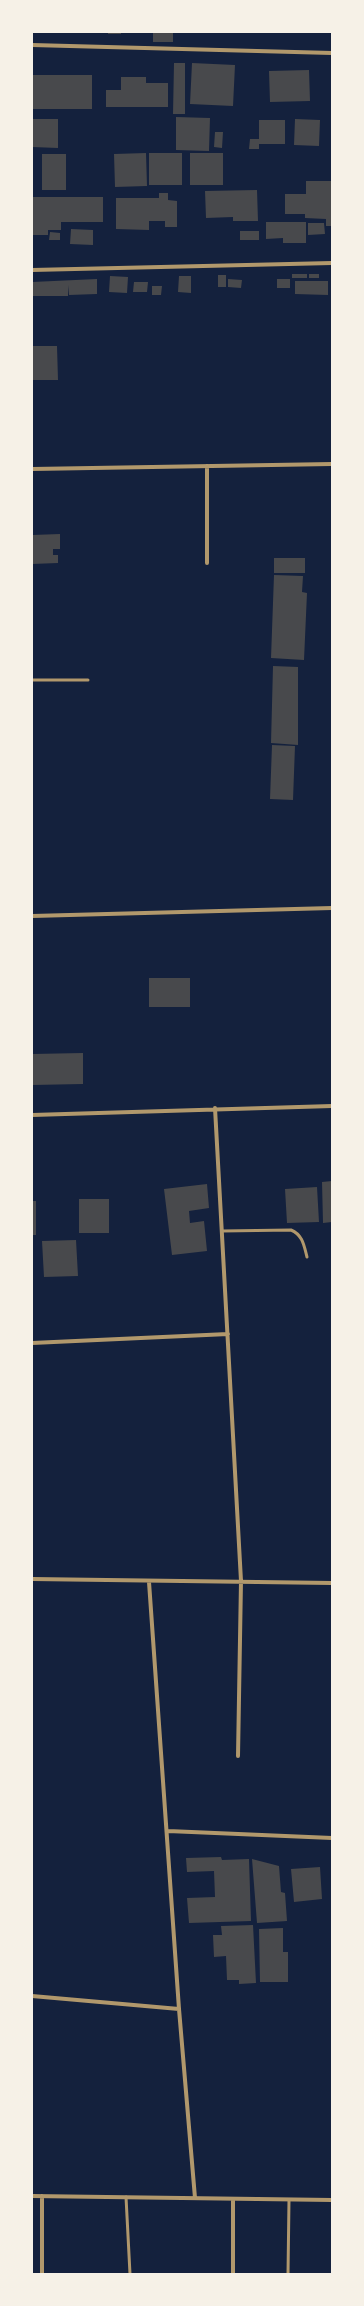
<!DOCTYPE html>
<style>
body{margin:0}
#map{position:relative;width:364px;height:2306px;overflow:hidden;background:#14213d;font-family:"Alegreya Sans",sans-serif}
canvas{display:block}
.frame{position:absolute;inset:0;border:33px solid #f6f1e7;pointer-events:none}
</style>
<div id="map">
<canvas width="364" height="2306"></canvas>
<div class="frame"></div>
</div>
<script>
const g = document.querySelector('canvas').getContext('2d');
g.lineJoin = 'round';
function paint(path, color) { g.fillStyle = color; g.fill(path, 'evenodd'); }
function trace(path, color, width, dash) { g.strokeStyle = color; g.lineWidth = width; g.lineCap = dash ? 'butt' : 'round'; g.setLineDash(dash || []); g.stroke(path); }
paint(new Path2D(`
 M108 32H121V34H108Z
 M153 32H173V42H153Z
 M174 63H185V114H173Z
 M192 63 235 65 233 106 190 104Z
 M309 70 310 101 270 102 269 71Z
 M32 75H92V109H32Z
 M121 77H146V83H168V107H106V90H121Z
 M176 117 210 118 209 151 176 150Z
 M32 119H58V148L32 147Z
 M295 119 320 120 319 146 294 145Z
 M259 120H285V144H259V149H249L250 139H259Z
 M215 132H223L222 148 214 147Z
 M146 153 147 186 115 187 114 154Z
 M149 153H182V185H149Z
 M190 153H223V185H190Z
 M42 154H66V190H42Z
 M306 181H332V226H326V219L305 218V214H285V194H306Z
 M257 190 258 221H233V217L206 218 205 191Z
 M159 193H168V200L177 201V227H165V221H149V230L116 229V198H159Z
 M32 197H103V222H61V230H48V235H33Z
 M266 222H306V243H283V238L266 239Z
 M308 223H324L325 234 308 235Z
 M71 229 93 230V245L70 244Z
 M240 231H259V240H240Z
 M50 232 60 233V240H49Z
 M292 274H307V278H292Z
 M309 274H319V278H309Z
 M218 275H226V287H218Z
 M110 276 128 277 127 293 109 292Z
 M179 276H191V293L178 292Z
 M97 279V294L69 295 68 285V296H32V282Z
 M228 279 242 280 241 288 228 287Z
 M277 279H290V288H277Z
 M295 281H328V295L295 294Z
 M134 282H148L147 292H133Z
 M152 286H162L161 295H152Z
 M32 346H57L58 380H32Z
 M60 534V549H53V555H58V563L32 564V535Z
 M274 558H305V573H274Z
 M274 575 303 576 302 592 307 593 304 660 271 658Z
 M273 666 298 667V745L271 743Z
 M272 745 295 746 293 800 270 799Z
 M149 978H190V1007H149Z
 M83 1053V1084L32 1085V1054Z
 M332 1181V1222L323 1223 322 1182Z
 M207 1184 209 1208 189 1211 190 1223 204 1221 207 1251 172 1255 164 1189Z
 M317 1187 319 1222 287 1223 285 1189Z
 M79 1199H109V1233H79Z
 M32 1201H36V1235H32Z
 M76 1240 78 1276 44 1277 42 1241Z
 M221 1857 222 1860 249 1859 251 1921 189 1923 187 1898 215 1897 214 1871 187 1872 186 1858Z
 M252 1859 279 1866 281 1892 285 1893 287 1921 257 1923Z
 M320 1867 322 1899 294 1902 291 1869Z
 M253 1925 256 1983 239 1984V1980H227L226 1956 214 1957 213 1935H222L221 1926Z
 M283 1928V1952H288V1982H260L259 1929Z`), '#48494c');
trace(new Path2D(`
 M32 680H88
 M222 1231 291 1230C303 1235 304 1246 307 1257
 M126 2197 130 2274
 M288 2274 289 2200`), '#b1986c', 3);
trace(new Path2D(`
 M32 45 332 53
 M32 270 332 263
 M32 469 332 464
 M207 563V466
 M32 916 332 908
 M215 1108 241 1581 238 1756
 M32 1115 332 1106
 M32 1343 228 1334
 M32 1579 332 1583
 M149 1582 179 2009 195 2198
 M168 1831 332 1838
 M32 1996 179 2009
 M32 2196 332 2200
 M42 2196V2274
 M233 2199V2274`), '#b1986c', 4);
</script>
